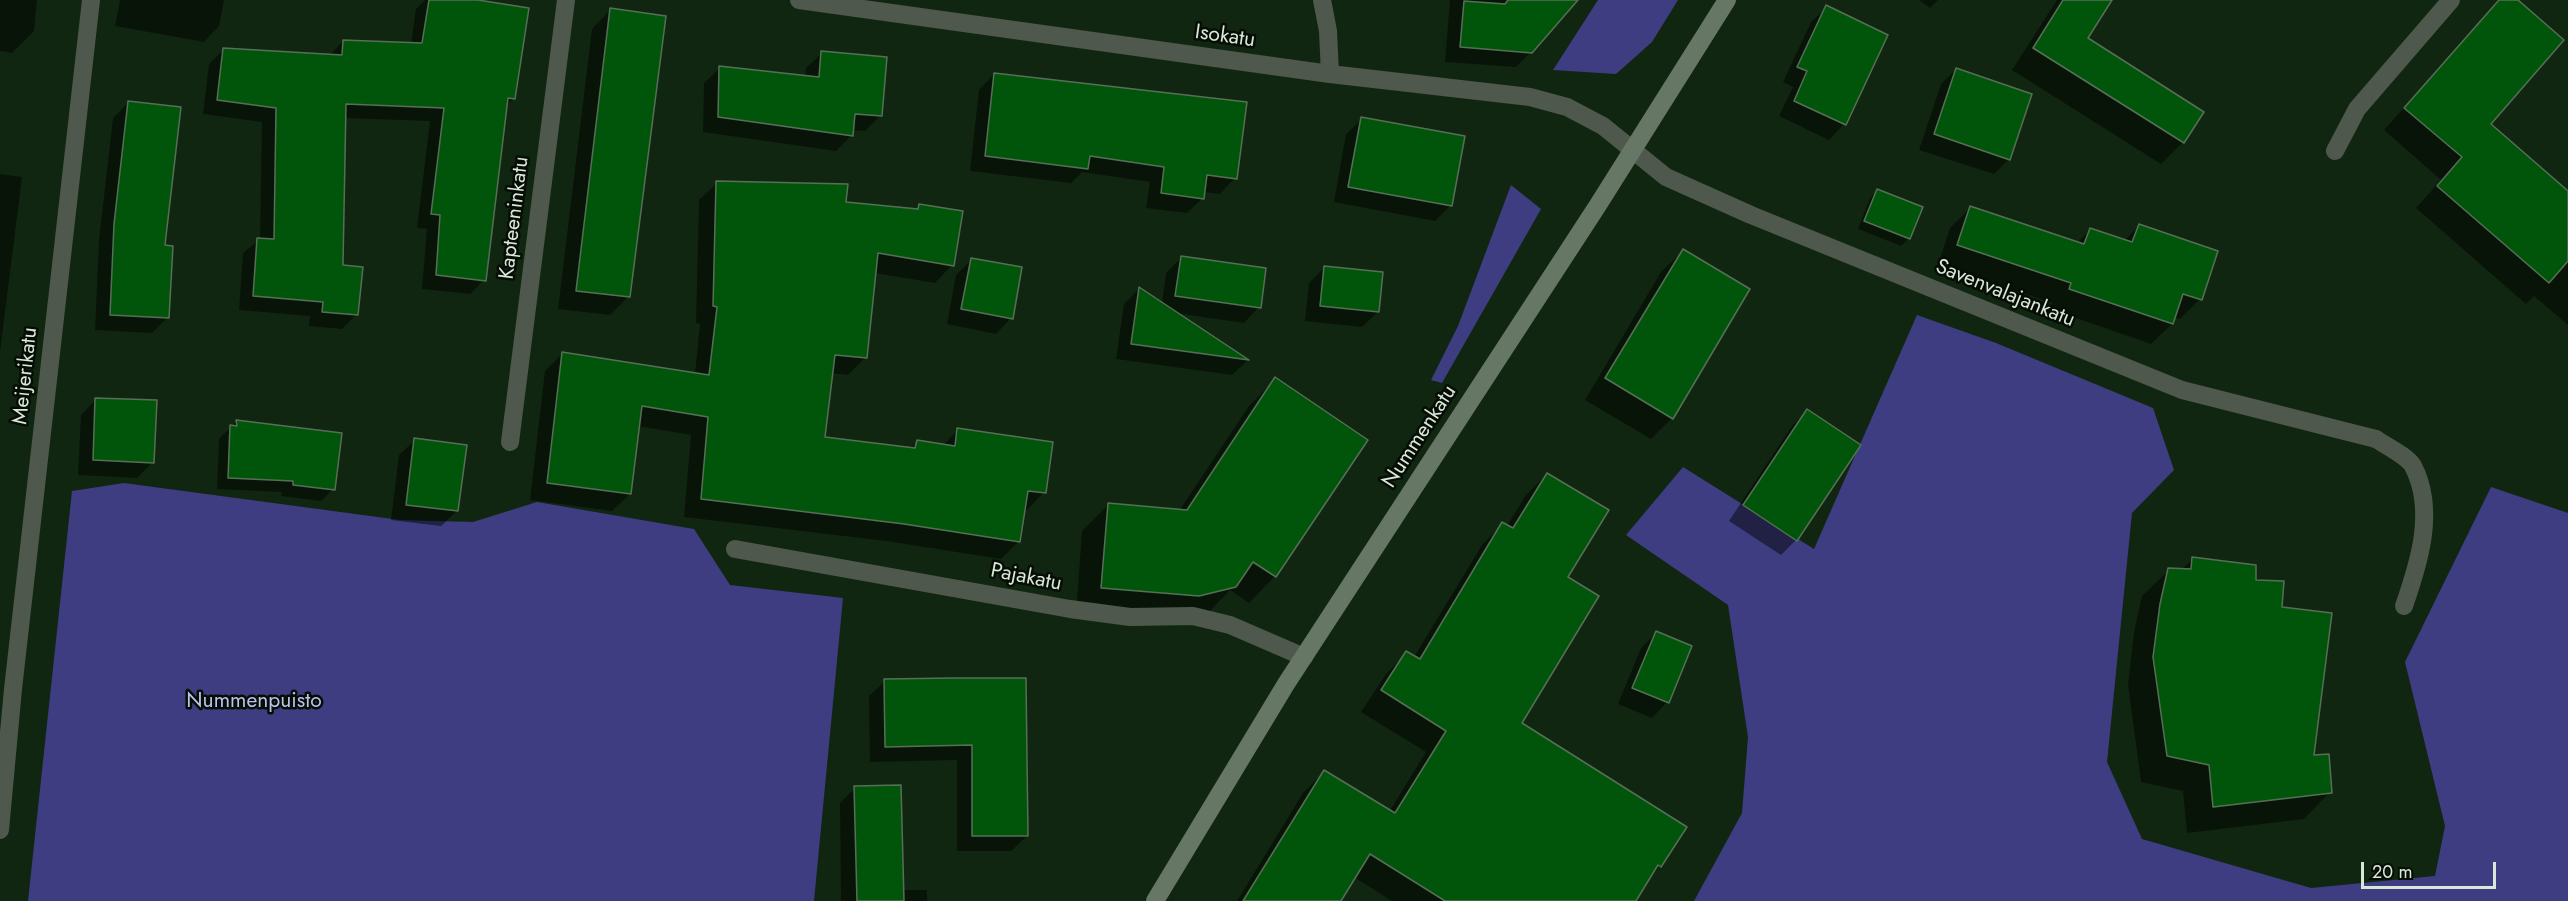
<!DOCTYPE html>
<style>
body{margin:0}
#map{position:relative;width:2568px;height:901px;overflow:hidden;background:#112611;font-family:Jost,sans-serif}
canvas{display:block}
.scale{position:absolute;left:2361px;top:862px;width:135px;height:27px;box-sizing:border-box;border:3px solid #d9e7d9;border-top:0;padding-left:8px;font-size:18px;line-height:21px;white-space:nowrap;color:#d9e7d9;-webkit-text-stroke:4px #050d05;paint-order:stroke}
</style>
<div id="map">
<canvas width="2568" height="901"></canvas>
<div class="scale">20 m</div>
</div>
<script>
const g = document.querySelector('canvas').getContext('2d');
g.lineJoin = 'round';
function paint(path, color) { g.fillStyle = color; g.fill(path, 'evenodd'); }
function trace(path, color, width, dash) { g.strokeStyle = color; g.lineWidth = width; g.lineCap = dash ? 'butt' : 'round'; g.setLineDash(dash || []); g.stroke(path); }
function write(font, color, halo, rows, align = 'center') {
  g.font = font + ' Jost,sans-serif'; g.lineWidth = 5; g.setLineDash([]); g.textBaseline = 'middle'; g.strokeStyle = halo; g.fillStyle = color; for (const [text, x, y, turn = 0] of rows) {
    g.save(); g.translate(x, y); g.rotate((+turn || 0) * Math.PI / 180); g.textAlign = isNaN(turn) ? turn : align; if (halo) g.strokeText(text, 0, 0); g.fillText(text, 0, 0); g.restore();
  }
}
paint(new Path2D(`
 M1598 0H1678L1652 42 1616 74 1553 70Z
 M1511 185 1541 209 1442 383 1431 380 1458 326Z
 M1917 315 1996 343 2153 408 2174 470 2132 513 2107 762 2142 839 2311 888 2435 876 2445 826 2405 662 2491 487 2568 513V901H1694L1742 813 1748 737 1728 605 1626 535 1683 467 1814 549Z
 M124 483 400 520 473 522 537 502 694 529 730 585 843 598 814 901H28L72 491Z`), '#3e3d81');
paint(new Path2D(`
 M0 0H37L34 31 12 53 0 51Z
 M120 0H224L219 26 204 42 115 26Z
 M425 0H468L514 98 505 107 484 280 470 294 422 289 427 229 417 228 430 121 344 118 341 266 356 315 342 329 309 326 310 316 239 310 243 253 260 239 262 122 203 114 209 64 224 49 329 56 343 41 411 44 416 9Z
 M1450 0H1571L1531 52 1516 67 1445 62Z
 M1919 0H1938L1930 8Z
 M2057 0H2110L2086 39 2202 112 2183 142 2161 164 2012 70Z
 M2500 0H2516L2489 124 2568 191V325L2534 296 2526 304 2416 208 2441 180 2384 130Z
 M1827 7 1886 35 1844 124 1829 140 1779 116 1793 87 1783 82 1811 22Z
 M610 10 629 296 610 315 558 309 592 29Z
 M822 53 880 116 865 131 852 130 851 136 836 151 703 132 704 83 720 68 805 77 806 68Z
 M1956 69 2009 159 1994 174 1919 150 1941 84Z
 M994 74 1235 178 1220 194 1203 192V198L1187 213 1146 208 1150 182 1082 172 1071 183 970 171 979 90Z
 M128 103 164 247 167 318 152 333 95 330 99 240 113 118Z
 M1362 119 1451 205 1435 221 1334 202 1346 134Z
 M0 174 22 177 0 352Z
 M717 183 844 203 915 210 920 205 952 265 935 283 875 273 866 357 848 375 831 373 823 438 910 449 917 442 943 445 958 430 1044 492 1027 510 1024 509 1019 541 1001 559 886 541 684 517 691 435 638 426 630 494 612 511 530 500 545 371 563 353 695 374 700 324 696 323 699 200Z
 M1878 191 1909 238 1901 246 1858 229 1870 198Z
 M1970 208 2077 243 2090 230 2124 241 2139 226 2200 299 2180 319 2174 317 2172 324 2151 344 2050 309 2052 303 1938 265 1950 228Z
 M1683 251 1672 418 1651 439 1585 400 1661 272Z
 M1181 258 1259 307 1244 323 1175 313 1247 361 1232 375 1116 359 1124 304 1139 289 1162 304 1166 273Z
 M972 259 1011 318 996 334 947 324 956 275Z
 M1324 268 1378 312 1362 327 1305 321 1309 283Z
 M1275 379V576L1249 603 1230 590 1208 613 1076 614 1082 531 1108 505 1179 511 1249 406Z
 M96 399 153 462 137 478 78 475 81 415Z
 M1807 411 1796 540 1781 555 1729 521 1792 426Z
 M237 421 333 489 321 501 281 496 282 492 217 489 219 439Z
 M415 440 457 511 441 526 391 520 399 455Z
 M1547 474 1566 578 1520 724 1660 866 1648 879 1634 901H1392L1354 877 1339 901H1237L1303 793 1324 772 1389 812 1426 752 1361 712 1386 674 1407 653 1414 657 1482 545 1503 524 1507 526 1526 495Z
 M2193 559 2255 581 2312 756 2330 792 2304 819 2187 833 2183 791 2141 782 2128 685 2134 632 2142 596 2169 570H2181Z
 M1656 633 1667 702 1652 718 1618 704 1641 648Z
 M1025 679 1027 836 1011 851H957V760L870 762 869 696 885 681Z
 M855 788 903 890H927V901H841L840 803Z`), '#0007');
const building = new Path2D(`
 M429 0H478L529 8 515 99 508 98 486 281 436 275 440 215 431 214 444 108 346 104 343 265 363 267 358 315 322 312 323 302 253 296 257 238 274 239 276 108 217 100 223 48 342 55 343 40 422 43Z
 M1508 0H1578L1532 53 1460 47 1464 1 1505 4Z
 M2063 0H2112L2088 38 2204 112 2184 143 2033 48Z
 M2499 0H2518L2564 40 2491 124 2568 191V261L2549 283 2437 186 2462 157 2404 108Z
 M1826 5 1888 35 1846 125 1794 101 1807 71 1797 67Z
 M610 8 666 16 630 297 576 291Z
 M821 51 887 57 882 116 855 114 853 136 718 117 719 66 819 77Z
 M1956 68 2032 94 2010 160 1934 134Z
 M994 73 1247 102 1237 179 1207 175 1204 199 1161 193 1164 167 1090 156 1088 169 985 156Z
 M128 101 181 107 165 245 173 246 169 318 110 315 114 224Z
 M1361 117 1465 136 1452 206 1348 187Z
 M716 181 848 184 846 202 918 209 919 204 963 211 954 266 878 253 867 358 835 355 825 437 915 448 917 440 955 446 957 428 1053 442 1046 493 1028 491 1020 542 904 524 701 499 708 417 642 406 631 494 547 483 562 352 709 375 717 307 713 306Z
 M1877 189 1923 207 1910 239 1864 221Z
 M1970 206 2084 244 2090 228 2132 242 2139 224 2218 251 2202 300 2183 294 2173 324 2069 289 2071 283 1957 245Z
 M1683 249 1750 289 1673 419 1605 378Z
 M1181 256 1266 268 1261 308 1175 296Z
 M971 258 1022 267 1013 319 961 309Z
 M1324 266 1383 272 1379 312 1320 306Z
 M1139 287 1249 360 1131 344Z
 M1275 377 1368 440 1276 577 1253 562 1236 587 1199 596 1101 588 1108 503 1187 510Z
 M95 398 157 400 154 463 93 460Z
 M1807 409 1861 445 1797 541 1743 505Z
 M236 420 342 433 335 490 293 485V481L228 478 230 425 237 426Z
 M414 438 467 445 458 511 406 505Z
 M1547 473 1609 510 1568 577 1599 596 1522 723 1687 827 1661 867 1658 865 1636 901H1445L1370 854 1341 901H1243L1324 770 1395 813 1446 731 1381 690 1406 651 1420 659 1502 522 1513 528Z
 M2192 557 2256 565V580L2284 581 2282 607 2332 613 2314 755 2329 754 2332 793 2213 807 2209 765 2167 756 2153 657 2160 604 2168 568 2191 569Z
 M1656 631 1692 646 1669 703 1632 688Z
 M955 678H1026L1028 836H972V745L885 747 884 679Z
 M901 785 904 901H857L854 786Z`);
paint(building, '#01550b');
trace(building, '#586f57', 1.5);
trace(new Path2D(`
 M2376 439C2386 446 2407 456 2413 466 2436 510 2419 563 2404 606`), '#4e584d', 18);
trace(new Path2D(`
 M799 0 1330 74 1530 97 1567 107 1603 126 1666 177 1751 215 2182 390 2376 439
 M1322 0 1328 31 1330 74
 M2335 151 2357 109 2451 0
 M510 442 566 0
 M735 549 1070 609 1130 617 1193 616 1230 625 1304 657
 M0 830 13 689 91 0`), '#4e584d', 18);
trace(new Path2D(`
 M1155 901 1286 684 1598 205 1727 0`), '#677766', 18);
write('21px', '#d9e7d9', '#050d05', [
 ["Isokatu",1225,37,8],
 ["Kapteeninkatu",515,218,-83],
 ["Savenvalajankatu",2005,294,22],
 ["Meijerikatu",26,376,-84],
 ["Nummenkatu",1420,437,-57],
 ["Pajakatu",1026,578,11]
]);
write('21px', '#bdc1ed', '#050d05', [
 ["Nummenpuisto",254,702]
]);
</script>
